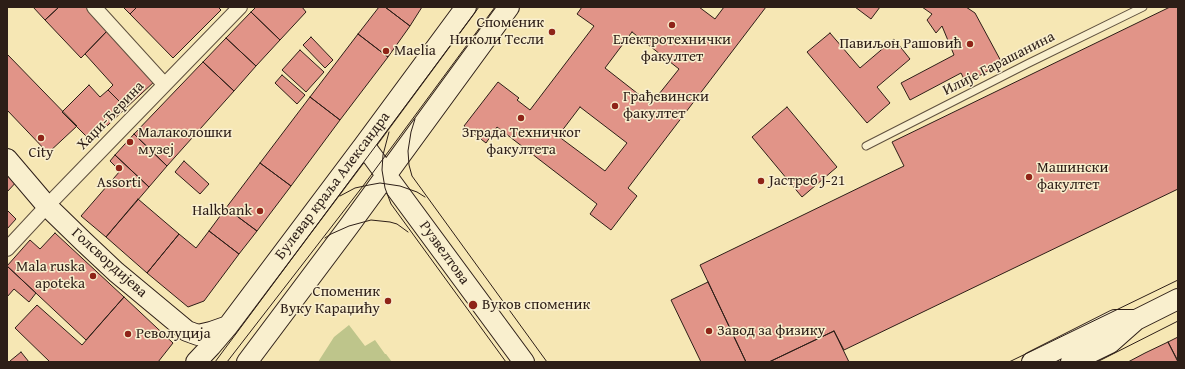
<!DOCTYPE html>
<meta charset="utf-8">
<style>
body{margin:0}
#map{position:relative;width:1185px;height:369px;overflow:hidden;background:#f6e7b4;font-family:"Gentium Book Plus",serif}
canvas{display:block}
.frame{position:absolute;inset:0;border:8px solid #2d1e17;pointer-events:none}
</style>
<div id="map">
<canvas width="1185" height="369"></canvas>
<div class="frame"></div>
</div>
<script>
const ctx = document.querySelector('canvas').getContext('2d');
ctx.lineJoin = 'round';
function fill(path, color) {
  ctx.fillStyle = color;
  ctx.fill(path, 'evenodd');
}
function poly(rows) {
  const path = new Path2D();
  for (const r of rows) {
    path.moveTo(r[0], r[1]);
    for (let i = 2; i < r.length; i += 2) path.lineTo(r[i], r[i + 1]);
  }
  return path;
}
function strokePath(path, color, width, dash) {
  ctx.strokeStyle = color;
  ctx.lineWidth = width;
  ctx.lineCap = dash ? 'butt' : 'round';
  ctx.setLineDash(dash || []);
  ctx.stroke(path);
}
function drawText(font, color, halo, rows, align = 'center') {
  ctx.font = font + ' "Gentium Book Plus",serif';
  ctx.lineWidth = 3;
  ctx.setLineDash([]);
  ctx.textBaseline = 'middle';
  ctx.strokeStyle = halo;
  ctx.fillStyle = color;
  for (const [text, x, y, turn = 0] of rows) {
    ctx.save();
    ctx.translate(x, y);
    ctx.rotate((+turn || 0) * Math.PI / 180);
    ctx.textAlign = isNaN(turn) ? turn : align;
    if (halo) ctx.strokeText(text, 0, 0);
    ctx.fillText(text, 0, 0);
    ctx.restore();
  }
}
fill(poly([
 [349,325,365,346,375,340,385,354,386,354,392,362,318,362,334,337]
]), '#bec58b');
const building = poly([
 [33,7,59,7,45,20,33,7],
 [59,7,86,7,108,30,81,58,45,20,59,7],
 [123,7,137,7,130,14,123,7],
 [137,7,218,7,221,10,173,58,130,14,137,7],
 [256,7,302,7,306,12,280,40,251,12,256,7],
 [379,7,385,7,410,26,388,57,358,34,379,7],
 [385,7,422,7,410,26,385,7],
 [582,7,699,7,715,19,724,7,766,7,628,188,637,196,611,230,590,214,597,204,497,127,486,143,464,126,498,82,519,98,517,100,530,110,594,26,577,14,582,7],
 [632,32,679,69,651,104,605,68,632,32],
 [580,107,627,143,605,171,558,136,580,107],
 [855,7,880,7,871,19,855,7],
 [922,7,966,7,975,13,1002,63,966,83,961,73,910,100,901,83,954,55,942,26,936,33,927,20,932,14,922,7],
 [1170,7,1178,7,1178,189,844,350,834,331,769,362,746,362,700,265,904,166,892,142,1170,7],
 [251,12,280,40,256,66,226,38,251,12],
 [108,30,155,81,126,108,108,90,113,85,85,54,108,30],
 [830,33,860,68,894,39,910,59,877,87,890,103,867,123,807,52,830,33],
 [358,34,388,57,340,120,310,97,358,34],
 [311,37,333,60,325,68,303,45,311,37],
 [226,38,256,66,234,91,203,62,226,38],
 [300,50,324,72,306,92,282,70,300,50],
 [7,54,77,126,48,153,7,110,7,54],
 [203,62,234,91,167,166,134,134,203,62],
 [282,75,305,95,297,104,275,83,282,75],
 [89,85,100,97,108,90,126,108,91,141,62,112,89,85],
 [310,97,340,120,291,186,260,163,310,97],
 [787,107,837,167,802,197,752,137,787,107],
 [134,134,167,166,149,187,115,155,134,134],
 [115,155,149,187,106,237,81,216,120,171,110,161,115,155],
 [184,161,209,184,200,194,175,172,184,161],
 [260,163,291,186,257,231,226,208,260,163],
 [7,167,19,179,7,192,7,167],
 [138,199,179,234,147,273,106,237,138,199],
 [226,208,257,231,239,254,209,231,226,208],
 [7,210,16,219,7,229,7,210],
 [209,231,239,254,204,301,188,307,147,273,179,234,196,248,209,231],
 [55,233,124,297,86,340,7,266,30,240,40,249,55,233],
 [7,266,36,293,29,302,14,289,7,297,7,266],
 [708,282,746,362,701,362,671,300,708,282],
 [124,297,173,343,158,362,50,362,15,328,37,305,82,345,124,297],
 [834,331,849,362,769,362,834,331],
 [1178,337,1178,361,1168,342,1178,337],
 [1168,342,1178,362,1128,362,1145,353,1168,342],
 [21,352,29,362,11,362,10,361,21,352]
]);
fill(building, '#e19488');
strokePath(building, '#2d1e17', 1);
const service = poly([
 [866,146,1027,64,1143,7]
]);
const minor = poly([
 [94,7,164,84],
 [7,249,47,206,240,7]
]);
const secondary = poly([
 [364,145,524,362],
 [7,159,47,206,83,241,116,272,187,331,198,335,211,332,228,326],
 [196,362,211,346,228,326,364,145,466,7],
 [247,362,349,226,509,7],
 [1032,362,1115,320,1136,320],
 [1071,362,1110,343,1136,320,1178,299]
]);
strokePath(service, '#5f503e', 9);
strokePath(minor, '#5f503e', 16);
strokePath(secondary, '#2d1e17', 22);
strokePath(service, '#f9efce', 7);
strokePath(minor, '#f9efce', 14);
strokePath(secondary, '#f9efce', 20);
strokePath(poly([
 [415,119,411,132,408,151,409,165,412,176,547,362],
 [389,132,383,155,382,170,385,188,391,204,506,362],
 [340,196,355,188,369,185,380,183,400,186,417,192,425,197],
 [325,238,331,234,349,226,371,220,390,222,397,224,408,232],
 [215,362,479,7],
 [227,362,363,186,495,7],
 [1009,362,1178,280],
 [1097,362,1178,321]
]), '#2d1e17', 1);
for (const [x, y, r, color] of [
 [672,25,4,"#8f2418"],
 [552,32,4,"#8f2418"],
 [970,44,4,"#8f2418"],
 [386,51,4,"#8f2418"],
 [615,106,4,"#8f2418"],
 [521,118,4,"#8f2418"],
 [41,138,4,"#8f2418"],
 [130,142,4,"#8f2418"],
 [119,168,4,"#8f2418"],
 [1029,177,4,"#8f2418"],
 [761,181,4,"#8f2418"],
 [260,211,4,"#8f2418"],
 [93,276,4,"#8f2418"],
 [388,301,4,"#8f2418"],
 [473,305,5,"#8f2418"],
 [709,331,4,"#8f2418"],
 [128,334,4,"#8f2418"]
]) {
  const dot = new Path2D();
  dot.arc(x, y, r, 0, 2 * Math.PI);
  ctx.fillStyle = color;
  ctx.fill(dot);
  strokePath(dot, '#f9efce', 1.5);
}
drawText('15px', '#2d1e17', '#f9efce', [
 ["Споменик",544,23,"right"],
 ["Николи Тесли",544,40,"right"],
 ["Електротехнички",672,40,"center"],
 ["факултет",672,57,"center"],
 ["Павиљон Рашовић",962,44,"right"],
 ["Maelia",394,51],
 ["Грађевински",623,97],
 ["факултет",623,114],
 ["Малаколошки",138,133],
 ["музеј",138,150],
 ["Зграда Техничког",521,133,"center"],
 ["факултета",521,150,"center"],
 ["City",41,153,"center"],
 ["Машински",1037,168],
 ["факултет",1037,185],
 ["Јастреб Ј-21",769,181],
 ["Assorti",119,183,"center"],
 ["Halkbank",252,211,"right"],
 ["Mala ruska",85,267,"right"],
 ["apoteka",85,284,"right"],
 ["Споменик",380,292,"right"],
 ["Вуку Караџићу",380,309,"right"],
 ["Вуков споменик",482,305],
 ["Завод за физику",717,331],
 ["Револуција",136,334]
], 'left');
drawText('15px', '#2d1e17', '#f9efce', [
 ["Илије Гарашанина",999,64,-27],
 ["Хаџи-Ђерина",111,116,-46],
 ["Булевар краља Александра",333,186,-53],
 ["Рузвелтова",444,253,54],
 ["Голсвордијева",109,263,42]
]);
</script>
